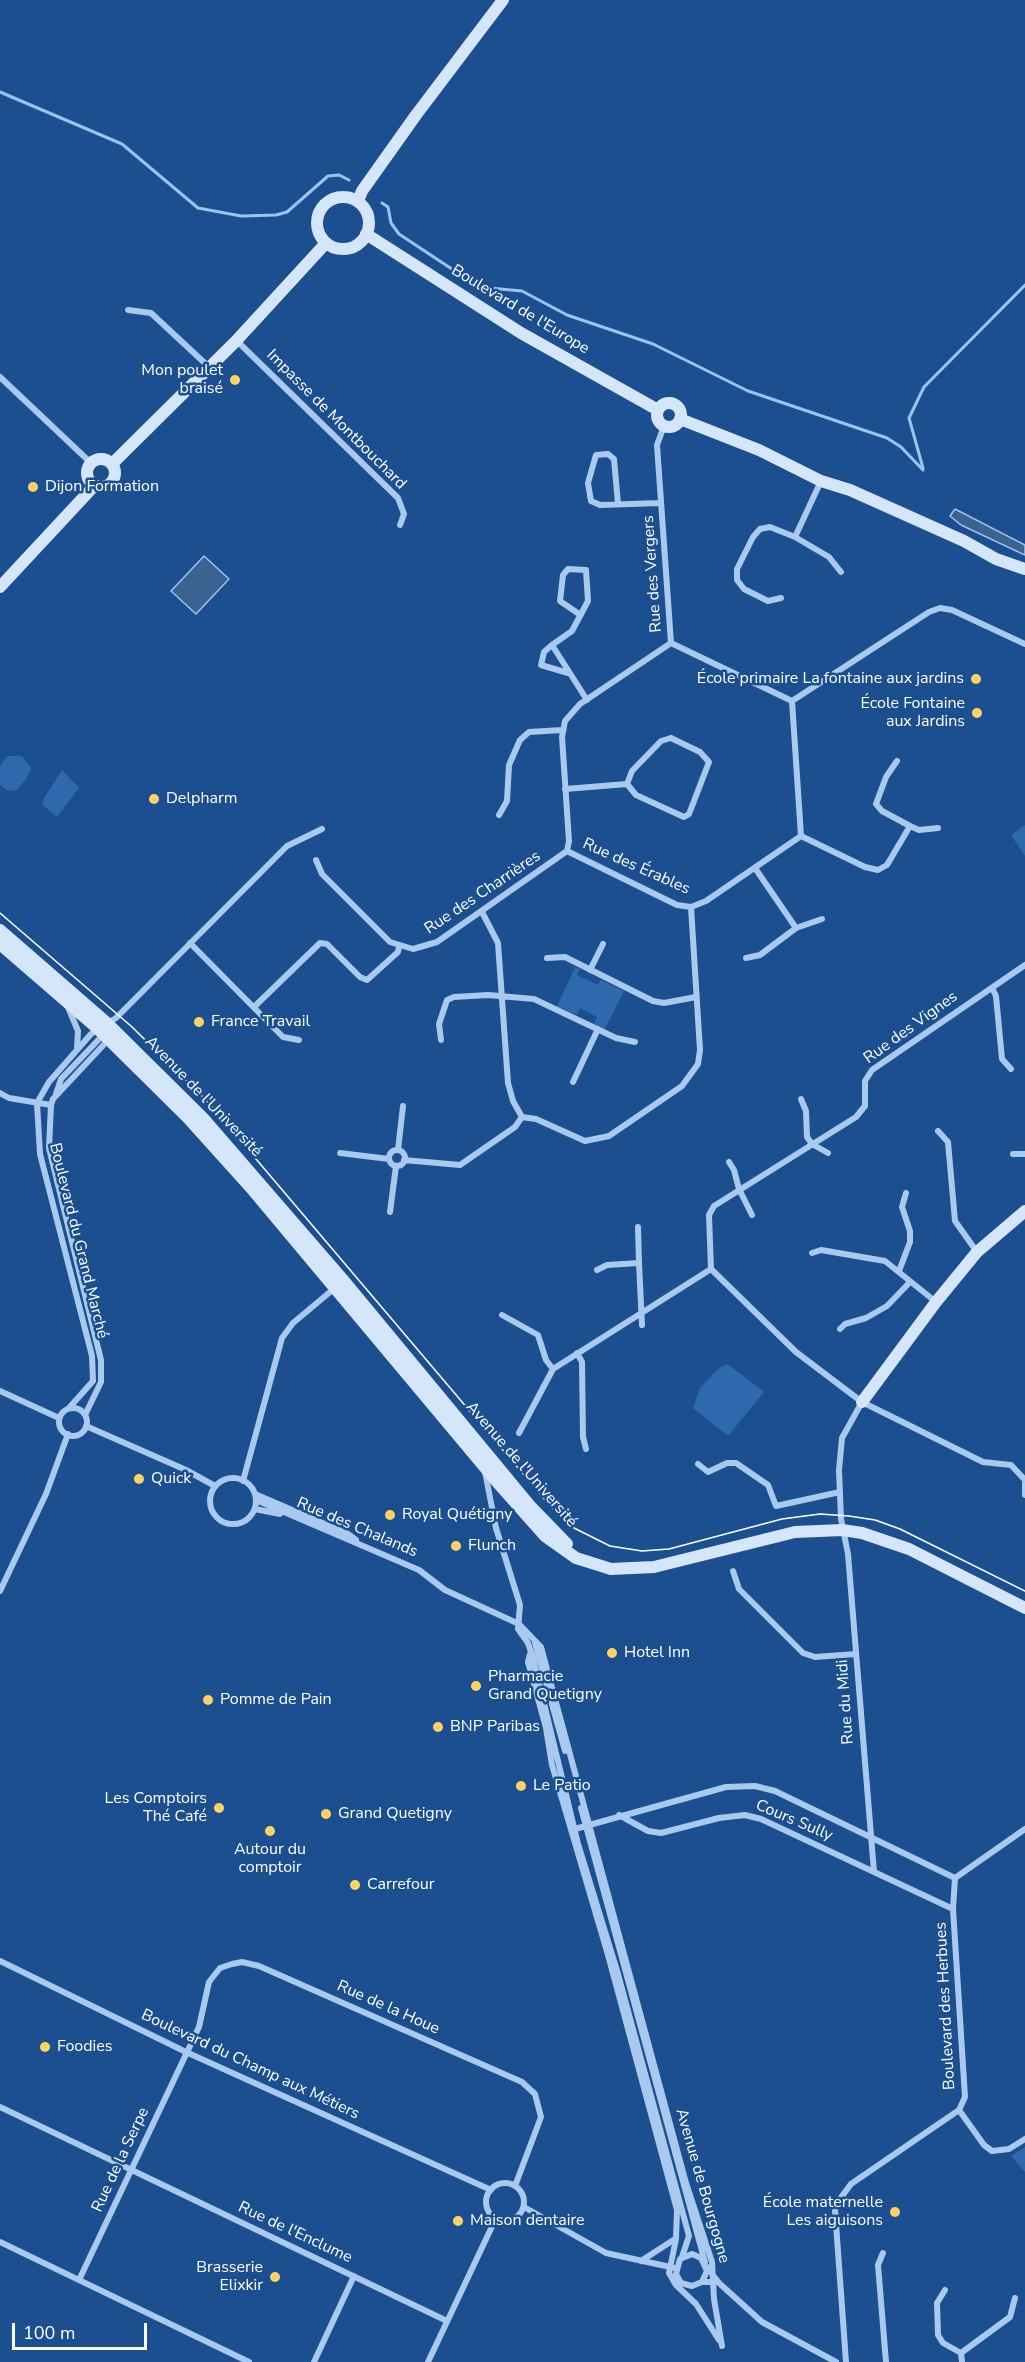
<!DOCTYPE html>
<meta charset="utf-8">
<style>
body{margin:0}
#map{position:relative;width:1025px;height:2362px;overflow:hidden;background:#1b4f8f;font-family:"Nunito Sans",sans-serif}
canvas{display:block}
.scale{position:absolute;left:12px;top:2323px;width:135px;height:27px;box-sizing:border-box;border:3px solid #fff;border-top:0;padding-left:8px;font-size:18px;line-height:21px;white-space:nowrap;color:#fff;-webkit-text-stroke:4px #1b4f8f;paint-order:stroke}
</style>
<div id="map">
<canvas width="1025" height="2362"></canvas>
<div class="scale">100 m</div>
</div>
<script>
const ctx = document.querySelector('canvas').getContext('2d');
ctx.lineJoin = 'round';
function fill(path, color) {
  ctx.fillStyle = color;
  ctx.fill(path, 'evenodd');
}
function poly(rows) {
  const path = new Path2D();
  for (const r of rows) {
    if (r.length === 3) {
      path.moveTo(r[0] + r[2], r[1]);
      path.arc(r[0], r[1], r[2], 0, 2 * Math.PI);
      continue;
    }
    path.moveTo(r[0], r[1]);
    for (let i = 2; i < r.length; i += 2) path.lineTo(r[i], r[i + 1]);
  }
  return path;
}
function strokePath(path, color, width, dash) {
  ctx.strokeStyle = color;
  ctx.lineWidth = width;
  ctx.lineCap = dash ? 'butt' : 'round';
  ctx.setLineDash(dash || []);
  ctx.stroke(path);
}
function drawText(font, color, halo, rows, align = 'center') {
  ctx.font = font + ' "Nunito Sans",sans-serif';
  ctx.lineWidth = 5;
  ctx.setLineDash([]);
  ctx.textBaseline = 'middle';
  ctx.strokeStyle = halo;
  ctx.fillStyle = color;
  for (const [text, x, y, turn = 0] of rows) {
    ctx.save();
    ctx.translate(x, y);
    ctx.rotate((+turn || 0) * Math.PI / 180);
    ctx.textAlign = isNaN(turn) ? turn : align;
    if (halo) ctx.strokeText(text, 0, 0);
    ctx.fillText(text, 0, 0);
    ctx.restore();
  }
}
fill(poly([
 [7,756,22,756,31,768,27,778,16,791,6,790,0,784,0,766],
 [62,770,79,788,57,817,43,805,43,800],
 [1025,825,1025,856,1011,835],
 [575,967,580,969,577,975,598,985,601,980,624,991,605,1029,594,1024,597,1017,580,1008,577,1015,557,1006],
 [728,1364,764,1392,728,1436,693,1408,700,1388,720,1367],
 [1025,2147,1025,2172,1011,2156]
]), '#2e69ad');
const water = poly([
 [955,509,1025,545,1025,555,961,525,950,516,955,509],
 [204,556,229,579,196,614,171,591,204,556]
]);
fill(water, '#3c6290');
strokePath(water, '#9cc4f0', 1.5);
strokePath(poly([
 [0,92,122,144,198,208,241,216,276,215,287,212,328,176,339,175,349,180],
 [382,203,388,207,391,223,399,234,479,287,522,291,567,315,653,344,748,391,887,438,901,447,923,470],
 [923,468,909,418,924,387,1025,285]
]), '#9cc4f0', 3);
strokePath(poly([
 [128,310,151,313,209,367],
 [237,341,398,498,404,514,400,525],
 [0,377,91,463],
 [664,426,657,445,671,643,792,701,929,612,940,608,952,610,1025,644],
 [618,504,614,459,608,454,596,455,588,483,591,501,600,505,661,503],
 [795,537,829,557,841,572],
 [781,598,768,601,744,589,737,580,737,569,753,537,760,529,770,527,795,537,821,481],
 [579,614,560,601,563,575,568,569,586,570,588,601,572,631,552,645,587,700],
 [552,645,544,652,541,665,568,673],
 [671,738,700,752,709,762,689,814,684,817,636,795,627,784,632,771,661,741,671,738],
 [565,789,627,784],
 [499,815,507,801,509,765,520,740,529,732,562,730],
 [910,826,919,830,938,828],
 [801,836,865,867,878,870,887,865,910,826,882,811,876,804,886,777,897,761],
 [567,851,677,905,691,907,706,901,801,836,792,701],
 [316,860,322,874,390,942,413,949,437,942,567,851,569,841,562,737,565,721,580,704,671,643],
 [482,912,498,943,508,1083,513,1101,522,1117,536,1119,585,1141,609,1136,682,1086,698,1064,700,1050,691,907],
 [796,928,822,919],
 [190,943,283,1037,299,1040],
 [547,958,565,957,653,1001,664,1003,696,997],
 [746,958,760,955,796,928,755,868],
 [590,970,603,944],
 [992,988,996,996,1002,1059,1011,1069],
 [68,1007,78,1031,77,1048],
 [254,1007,320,943,327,944,360,977,367,980,398,952,399,947],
 [441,1040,439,1024,447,1000,454,997,488,995,534,999,616,1038,635,1042],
 [573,1082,598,1029],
 [0,1093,9,1098,51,1105],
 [56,1094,61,1079,103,1035],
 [801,1099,806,1111,807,1137,812,1144,828,1153],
 [938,1131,948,1142,955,1221,977,1252],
 [398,1150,403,1106],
 [397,1158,8],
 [340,1153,389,1159],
 [1013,1154,1025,1154],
 [404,1160,460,1165,515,1127,522,1117],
 [729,1162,734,1170,739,1189,752,1215],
 [390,1212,396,1166],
 [638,1227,639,1263],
 [812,1253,821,1250,885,1261,936,1302],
 [711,1269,796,1352,862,1402,983,1462,1011,1465,1025,1480],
 [597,1270,607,1265,639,1263,642,1325],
 [899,1271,910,1242,910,1231,902,1207,906,1193],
 [502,1315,538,1335,546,1360,553,1369],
 [840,1329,845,1324,866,1318,887,1306,910,1282],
 [577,1353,582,1362,583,1437,586,1449],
 [0,1391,59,1418],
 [862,1402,842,1438,839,1470,841,1519,848,1554,874,1872],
 [69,1408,93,1381,92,1356,40,1154,37,1103,49,1082,91,1034,116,1018,287,846,322,829],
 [73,1422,14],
 [85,1415,101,1382,101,1360,49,1148,51,1105,53,1099,110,1038],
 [86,1426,186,1470,215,1486],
 [519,1433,553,1369,711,1269,709,1215,714,1206,856,1117,865,1106,865,1081,872,1070,1025,965],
 [698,1464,708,1472,727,1463,736,1463,768,1485,776,1506,840,1492],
 [485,1472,496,1528,520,1605,518,1629,528,1643,533,1658,578,1844,618,1974,689,2236,682,2257],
 [233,1501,23],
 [243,1481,282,1338,293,1323,336,1287],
 [1025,1483,1025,1495],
 [255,1494,348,1534,356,1540],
 [256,1500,419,1570,445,1590,519,1624,541,1647,686,2183,712,2262,714,2299,722,2346],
 [255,1509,280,1514],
 [733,1571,739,1589,803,1653,815,1657,856,1654],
 [0,1591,46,1494,68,1434],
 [535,1643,565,1751],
 [530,1654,528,1662,546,1728,552,1765,608,1955,677,2210,676,2239,669,2273,676,2285,696,2304,719,2340],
 [581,1808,705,2262],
 [619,1815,648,1831,661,1833,719,1818,745,1815,761,1819,953,1909],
 [575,1829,726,1787,755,1786,775,1791,955,1878],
 [955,1878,1025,1829],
 [0,1961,186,2052,491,2190],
 [0,2107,447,2321],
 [959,2110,984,2145,992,2151,1009,2149,1025,2139],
 [505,2202,19],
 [524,2207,606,2253,675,2268],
 [0,2242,249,2362],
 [883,2253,878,2265,886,2362],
 [641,2261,675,2239],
 [706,2266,719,2283,762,2322,836,2362],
 [79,2280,199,2027,209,1982,220,1968,232,1964,242,1962,259,1966,522,2082,535,2094,541,2117,515,2186],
 [702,2282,707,2271,701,2258,692,2254,680,2259,676,2274,681,2283,692,2286,702,2282,716,2282],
 [945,2290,937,2303,938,2335,943,2343,961,2353],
 [314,2362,354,2276],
 [428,2362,496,2218],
 [846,2362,835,2210,837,2203,851,2184,959,2110,965,2097,953,1909,955,1878],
 [962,2362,961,2353,1010,2317,1015,2298]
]), '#a9c9ee', 6);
strokePath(poly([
 [343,223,26],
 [358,201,362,191,416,115,503,0],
 [366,234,521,333,658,410],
 [669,415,12],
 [680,419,759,450,821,481,850,490,964,541,996,559,1025,569],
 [101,473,14],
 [112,464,236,341,326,243],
 [0,587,95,485],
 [0,930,107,1023,203,1118,344,1281,531,1507,567,1544],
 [0,944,97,1028,188,1118,251,1188,497,1482,545,1536,576,1558,611,1569,654,1567,795,1532,842,1530,862,1533,909,1549,1025,1608],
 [862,1402,936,1302,977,1252,1025,1211]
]), '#d6e6fa', 12);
strokePath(poly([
 [0,913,131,1026,206,1100,552,1508,574,1528,610,1546,642,1551,669,1549,782,1519,820,1514,849,1516,875,1520,900,1529,1025,1591]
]), '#fff', 1.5);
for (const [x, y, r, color] of [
 [235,380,6,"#ffd166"],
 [33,487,6,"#ffd166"],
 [976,679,6,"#ffd166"],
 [977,713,6,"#ffd166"],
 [154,799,6,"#ffd166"],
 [199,1022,6,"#ffd166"],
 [139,1479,6,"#ffd166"],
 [390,1515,6,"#ffd166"],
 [456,1546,6,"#ffd166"],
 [612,1653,6,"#ffd166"],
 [476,1686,6,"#ffd166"],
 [208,1700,6,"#ffd166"],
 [438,1727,6,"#ffd166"],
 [521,1786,6,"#ffd166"],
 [219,1808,6,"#ffd166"],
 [326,1814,6,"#ffd166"],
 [270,1831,6,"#ffd166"],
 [355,1885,6,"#ffd166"],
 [45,2047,6,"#ffd166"],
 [895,2212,6,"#ffd166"],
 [458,2221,6,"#ffd166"],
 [275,2277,6,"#ffd166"]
]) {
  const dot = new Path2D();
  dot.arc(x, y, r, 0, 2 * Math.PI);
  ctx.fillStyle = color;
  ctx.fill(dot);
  strokePath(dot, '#1b4f8f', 2);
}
drawText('16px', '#fff', '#1b4f8f', [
 ["Boulevard de l'Europe",520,310,31],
 ["Impasse de Montbouchard",336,420,45],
 ["Rue des Vergers",653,574,-94],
 ["Rue des Érables",636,867,24],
 ["Rue des Charrières",483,893,-34],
 ["Rue des Vignes",911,1028,-36],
 ["Avenue de l'Université",203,1097,46],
 ["Boulevard du Grand Marché",78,1241,76],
 ["Avenue de l'Université",521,1465,49],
 ["Rue des Chalands",357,1528,23],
 ["Rue du Midi",846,1702,-94],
 ["Cours Sully",794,1821,23],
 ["Boulevard des Herbues",946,2006,-93],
 ["Rue de la Houe",388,2008,24],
 ["Boulevard du Champ aux Métiers",250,2065,25],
 ["Rue de la Serpe",121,2160,-65],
 ["Avenue de Bourgogne",702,2186,74],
 ["Rue de l'Enclume",295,2233,25]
]);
drawText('16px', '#fff', '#1b4f8f', [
 ["Mon poulet",223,371,"right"],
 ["braisé",223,389,"right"],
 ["Dijon Formation",45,487],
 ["École primaire La fontaine aux jardins",964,679,"right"],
 ["École Fontaine",965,704,"right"],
 ["aux Jardins",965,722,"right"],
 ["Delpharm",166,799],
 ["France Travail",211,1022],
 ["Quick",151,1479],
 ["Royal Quétigny",402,1515],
 ["Flunch",468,1546],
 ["Hotel Inn",624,1653],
 ["Pharmacie",488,1677],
 ["Grand Quetigny",488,1695],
 ["Pomme de Pain",220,1700],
 ["BNP Paribas",450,1727],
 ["Le Patio",533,1786],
 ["Les Comptoirs",207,1799,"right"],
 ["Thé Café",207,1817,"right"],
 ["Grand Quetigny",338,1814],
 ["Autour du",270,1850,"center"],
 ["comptoir",270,1868,"center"],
 ["Carrefour",367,1885],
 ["Foodies",57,2047],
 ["École maternelle",883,2203,"right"],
 ["Les aiguisons",883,2221,"right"],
 ["Maison dentaire",470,2221],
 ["Brasserie",263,2268,"right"],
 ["Elixkir",263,2286,"right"]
], 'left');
</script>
